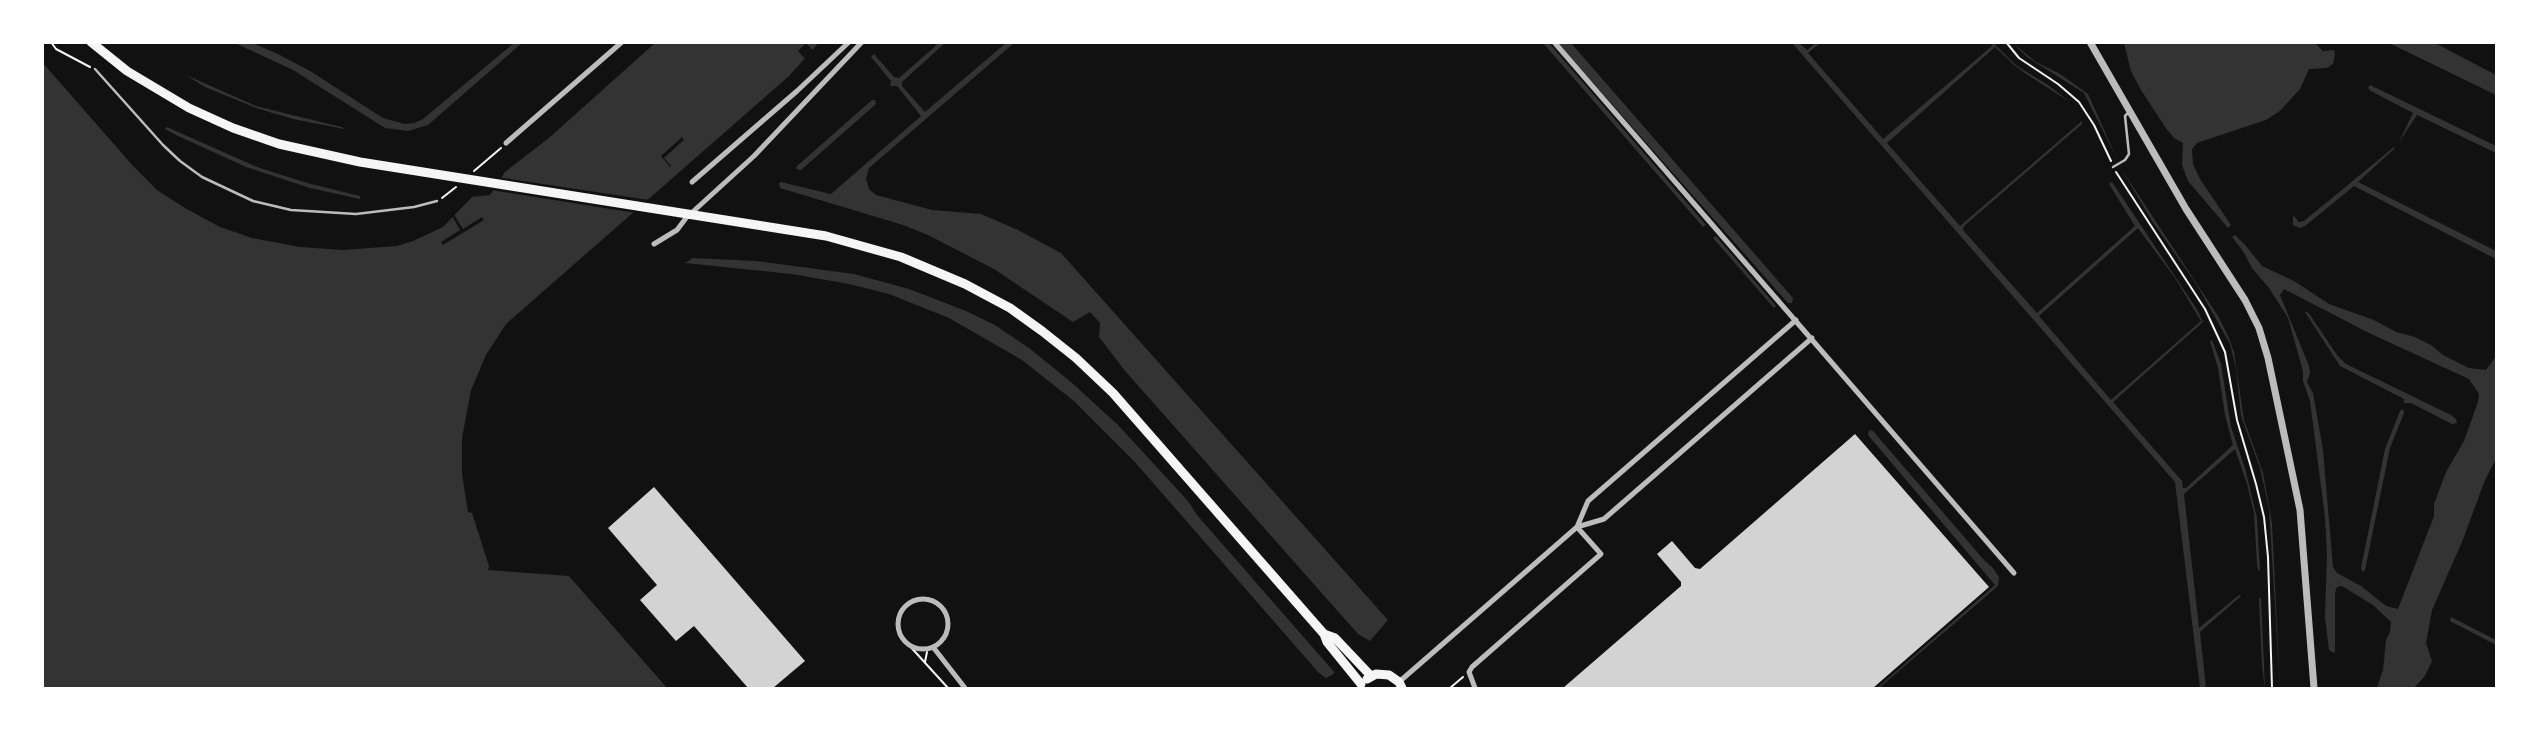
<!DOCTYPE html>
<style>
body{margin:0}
#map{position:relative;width:2539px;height:731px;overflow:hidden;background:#111;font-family:"Asap Condensed",sans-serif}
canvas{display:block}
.frame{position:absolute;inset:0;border:44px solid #fff;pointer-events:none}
</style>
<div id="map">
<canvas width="2539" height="731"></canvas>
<div class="frame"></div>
</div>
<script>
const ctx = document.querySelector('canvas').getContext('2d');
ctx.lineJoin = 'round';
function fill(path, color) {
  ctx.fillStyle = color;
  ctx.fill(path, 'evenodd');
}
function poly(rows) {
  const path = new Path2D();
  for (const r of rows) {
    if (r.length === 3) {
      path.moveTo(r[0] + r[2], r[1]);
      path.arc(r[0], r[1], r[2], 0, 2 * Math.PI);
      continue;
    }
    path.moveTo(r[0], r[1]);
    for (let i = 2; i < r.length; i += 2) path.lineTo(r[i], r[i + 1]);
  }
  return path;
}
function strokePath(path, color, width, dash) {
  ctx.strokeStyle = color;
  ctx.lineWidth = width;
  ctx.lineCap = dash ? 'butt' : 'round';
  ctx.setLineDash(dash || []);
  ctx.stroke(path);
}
fill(poly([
 [940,42,945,43,902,82,902,86,925,112,1006,43,1014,43,869,168,866,179,869,189,876,195,932,210,981,214,1018,230,1061,253,1388,620,1370,641,1358,634,1126,372,1099,337,1100,323,1090,312,1073,322,994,269,928,235,903,225,780,188,779,183,781,182,831,194,921,116,897,86,890,86,891,81,871,57,874,54,894,77,899,78],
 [235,43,252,43,276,53,310,71,383,118,405,124,414,123,423,119,514,43,522,43,428,125,408,131,385,128,293,70],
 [655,43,816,43,817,45,789,76,506,324,486,355,471,390,462,438,462,474,468,512,472,513,489,566,488,570,569,576,667,688,43,688,42,62,134,167,157,190,185,208,220,227,252,238,300,247,343,250,397,246,413,241,443,227,472,197,490,195,505,172,550,137],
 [1543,43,1549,43,1706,225,1703,227],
 [1558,43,1571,43,1793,298,1792,303,1788,303],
 [1792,43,1799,43,1807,50,1816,43,1820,43,1808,53,1883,139,1992,46,1993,43,2017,66,2048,85,2070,102,2026,74,2013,64,1995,47,1887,143,1960,226,2082,121,2082,124,1964,226,1963,230,2037,313,2135,226,2109,184,2112,182,2196,308,2203,322,2113,402,2182,481,2183,488,2186,488,2233,445,2225,415,2218,368,2210,341,2212,340,2221,364,2231,427,2245,468,2257,518,2260,571,2258,570,2257,564,2254,513,2247,484,2235,449,2184,494,2199,628,2239,595,2241,596,2200,632,2206,688,2200,688,2175,482],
 [2138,228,2175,278,2201,321,2111,400,2039,316],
 [2013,43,2036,62,2060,74,2088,94,2118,161,2084,93,2027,57],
 [2315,43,2323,51,2334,50,2335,54,2333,64,2327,68,2309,69,2300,89,2280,111,2266,120,2197,143,2192,149,2193,164,2200,179,2231,225,2228,228,2188,181,2182,165,2183,143,2174,138,2165,127,2141,90,2131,71,2124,43],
 [2389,43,2435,43,2496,75,2496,95],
 [186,75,256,106,345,128,344,129,293,119,256,108,205,87],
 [2370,85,2496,146,2496,153,2417,115,2399,142,2413,113,2371,91,2368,88],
 [872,100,875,100,876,104,801,170,796,169,797,166],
 [167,127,257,167,307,183,360,196,360,199,310,188,246,167,178,136,165,129],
 [2394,147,2395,148,2358,182,2496,251,2496,259,2354,186,2305,226,2300,228,2293,225,2293,215,2299,222,2304,221],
 [2120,167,2218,316,2228,336,2234,352,2244,420,2263,473,2272,523,2280,688,2269,509,2260,468,2241,416,2236,368,2230,344,2197,285,2152,221],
 [2235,235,2246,246,2262,266,2294,281,2329,304,2374,320,2396,332,2415,337,2431,345,2443,355,2469,368,2486,370,2496,356,2496,459,2485,480,2462,542,2432,610,2426,643,2432,661,2425,676,2414,688,2377,688,2383,670,2386,640,2390,632,2391,622,2373,605,2342,586,2337,587,2335,593,2335,653,2329,650,2325,617,2327,555,2325,517,2310,401,2303,381,2303,371,2288,318,2269,288,2252,268,2243,251,2232,237],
 [2284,289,2371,334,2469,379,2479,394,2478,402,2464,441,2446,472,2434,504,2434,516,2398,609,2386,606,2361,586,2337,573,2333,567,2323,450,2313,393,2307,382,2310,373,2309,366,2280,295],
 [1716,236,1776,306,1774,308,1713,238],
 [693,258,756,261,854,274,909,289,966,311,995,325,1029,348,1071,382,1118,425,1188,501,1197,515,1335,673,1326,678,1318,672,1134,461,1074,401,1022,360,949,318,889,294,849,284,792,274,685,263],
 [2305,312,2307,312,2310,315,2337,355,2346,364,2451,415,2456,419,2457,423,2452,424,2411,403,2404,403,2404,399,2340,366],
 [2403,409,2404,413,2390,448,2365,570,2363,572,2361,568,2385,449,2400,411],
 [1869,430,1873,431,1984,560,1992,567,1999,577,1998,586,1879,688,1877,688,1995,585,1868,435],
 [2259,598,2261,598,2265,688,2262,666],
 [2451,617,2496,640,2496,645,2450,621]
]), '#333');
fill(poly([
 [806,43,815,53,807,61,798,51],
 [682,137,684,140,664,158,671,166,670,167,661,156],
 [497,177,649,200,636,213,491,190],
 [453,213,463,229,482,217,484,220,443,245,441,242,460,230,451,214]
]), '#111');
fill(poly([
 [1855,434,1989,587,1873,688,1563,688,1681,586,1681,582,1657,554,1672,541,1695,568,1700,569],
 [654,487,805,661,773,688,748,688,694,626,676,641,640,600,657,585,608,528]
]), '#d3d3d3');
strokePath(poly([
 [51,42,56,49,90,67],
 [2006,42,2019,58,2058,84,2079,102,2094,125,2111,161],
 [474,171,501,148],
 [2116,172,2205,309,2225,352,2237,420,2256,484,2264,517,2268,557,2272,688],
 [442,198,456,187],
 [907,643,948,688],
 [925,662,927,652],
 [1450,688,1463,677]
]), '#f5f5f5', 2);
strokePath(poly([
 [95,69,163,145,180,161,202,177,253,201,291,210,356,214,414,207,437,201],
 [2113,167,2125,160,2129,154,2125,116,2128,113]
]), '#bcbcbc', 2.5);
strokePath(poly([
 [1554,42,2014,573],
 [506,143,622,42],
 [692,182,797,91,849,42],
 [654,244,677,230,686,218,754,156,862,42],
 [1577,527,1588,501,1796,320],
 [923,624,25],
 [933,647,965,688],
 [1399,682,1577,527,1604,519,1812,338],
 [1475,688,1469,672,1472,667,1601,554,1577,527]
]), '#bcbcbc', 5);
strokePath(poly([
 [2090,42,2186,209,2245,300,2259,328,2268,358,2300,510,2314,688]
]), '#bcbcbc', 7);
strokePath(poly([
 [91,42,127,71,189,108,233,128,279,144,360,162,826,236,901,257,965,284,1010,308,1042,331,1076,358,1113,393,1324,634,1327,642,1361,684],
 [1324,634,1335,638,1371,676],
 [1367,679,1376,674,1389,675,1399,682,1402,688]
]), '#f5f5f5', 9);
</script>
